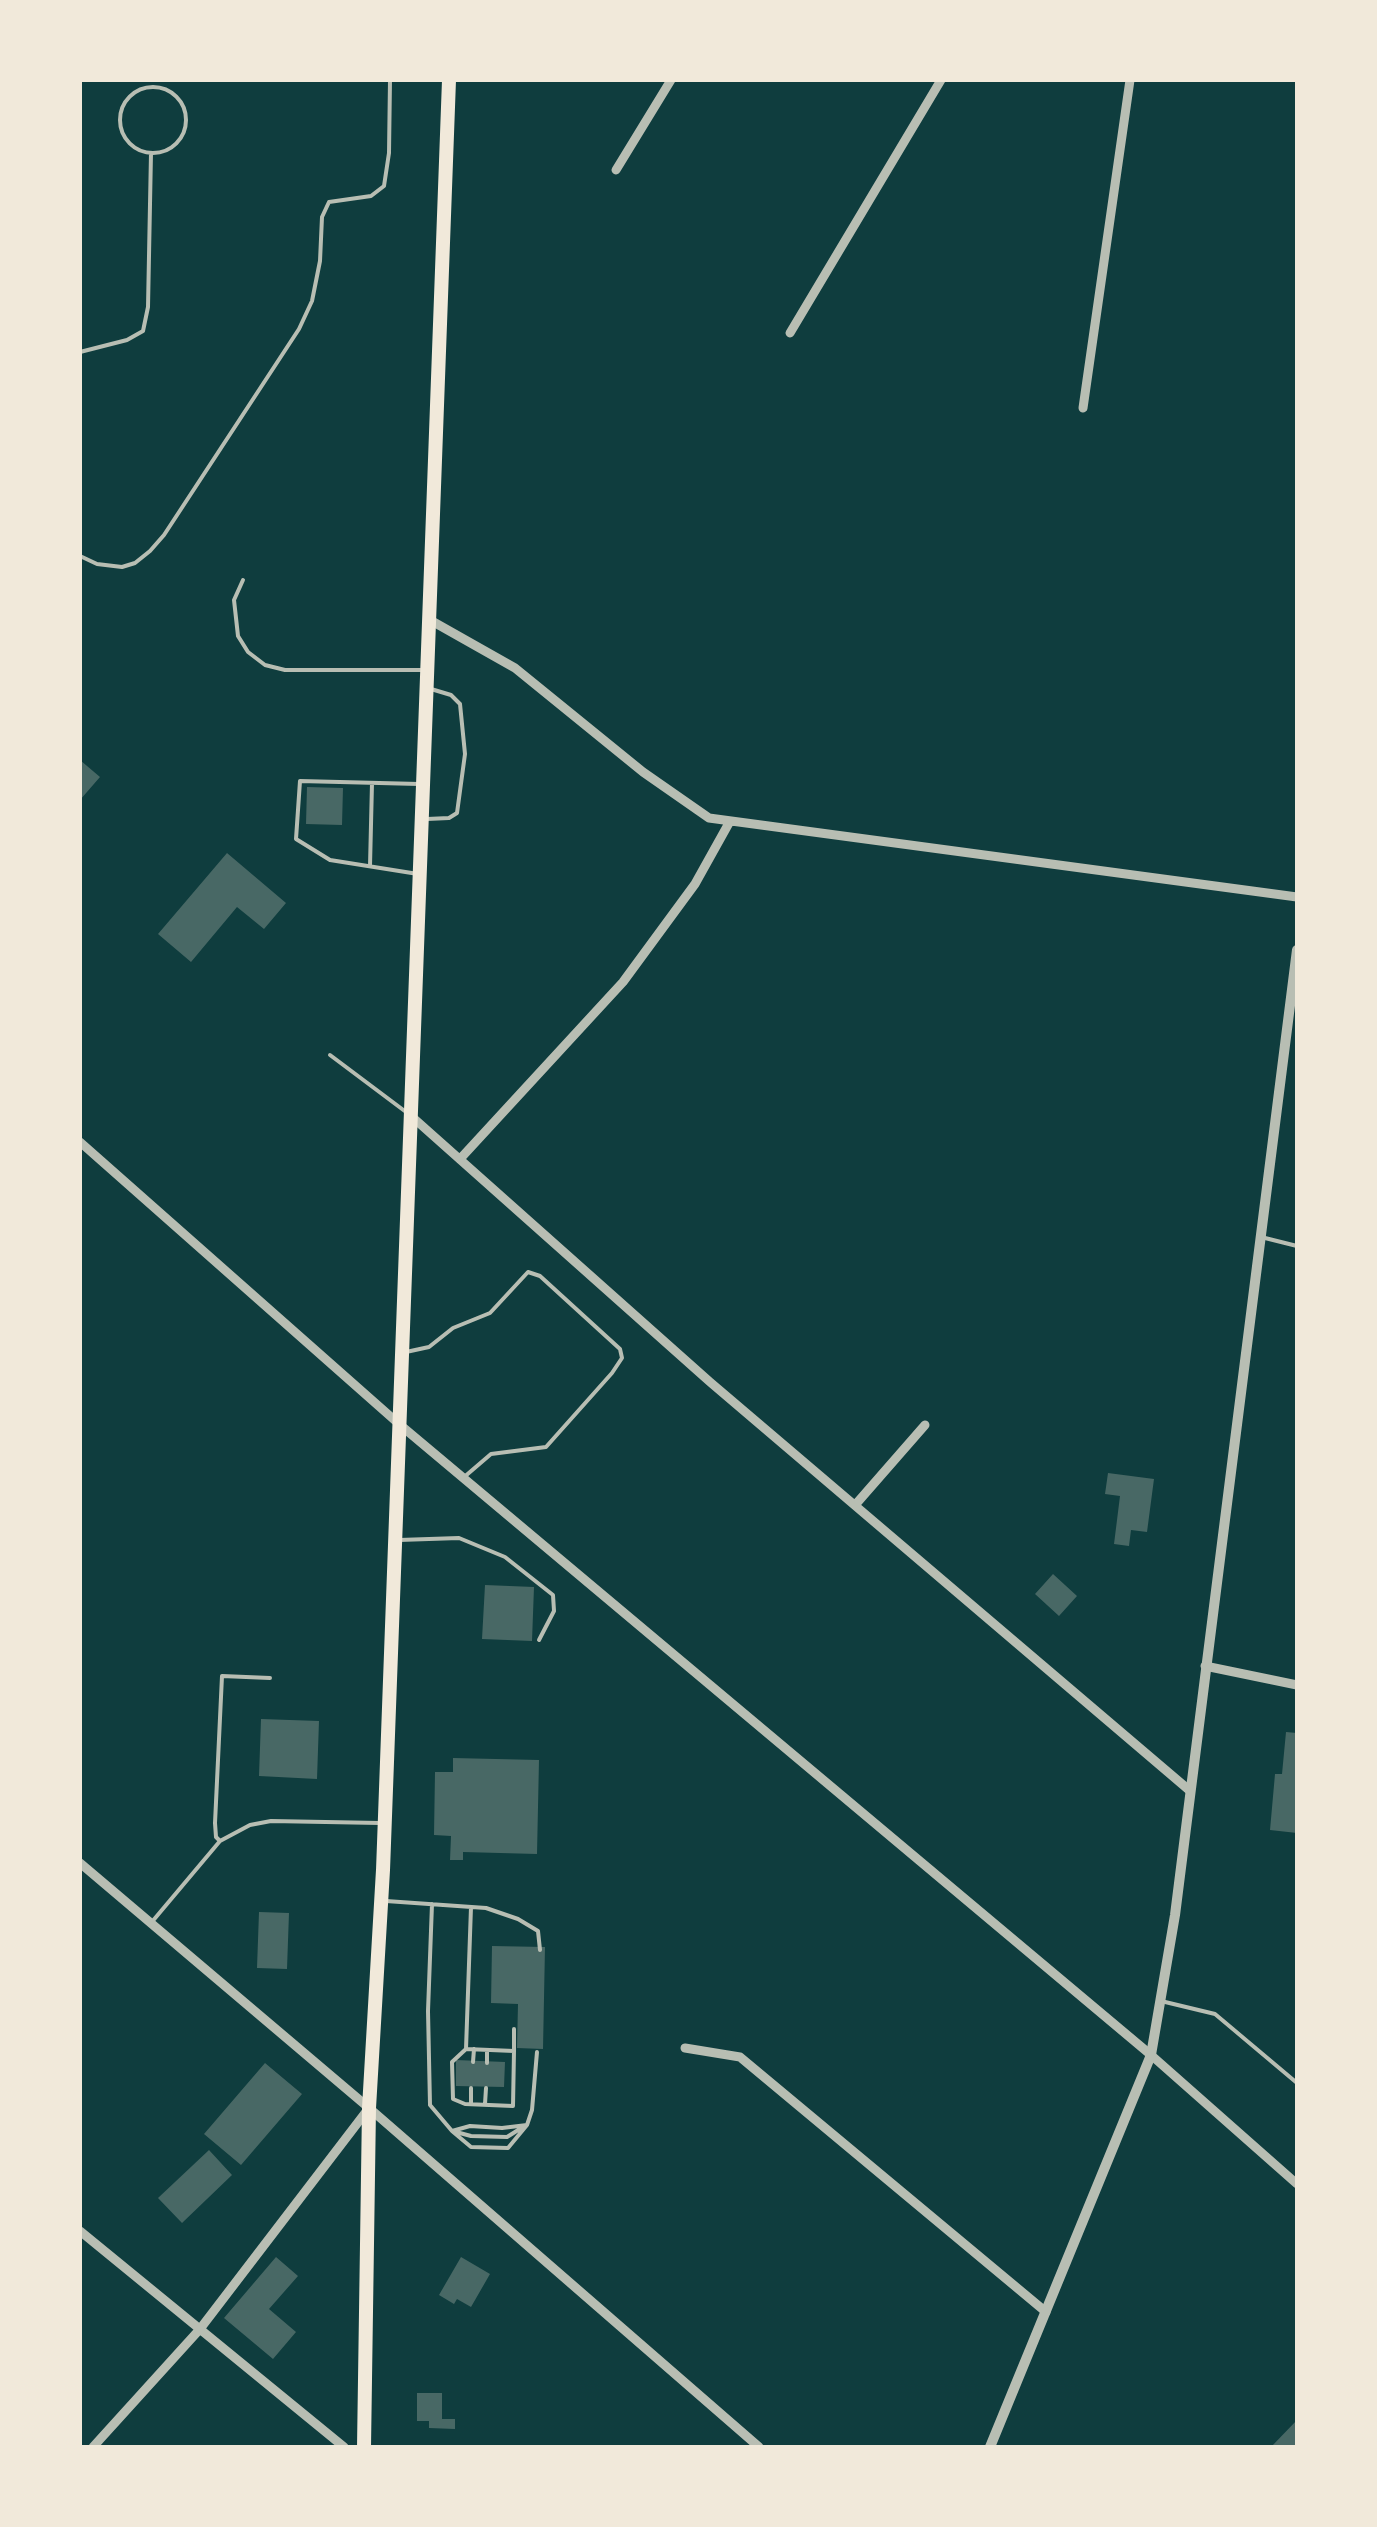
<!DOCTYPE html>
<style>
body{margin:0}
#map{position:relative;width:1377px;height:2527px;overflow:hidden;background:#0f3d3e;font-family:Roboto,sans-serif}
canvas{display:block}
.frame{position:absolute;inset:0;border:82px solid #f1e9da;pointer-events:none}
</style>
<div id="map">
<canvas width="1377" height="2527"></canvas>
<div class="frame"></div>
</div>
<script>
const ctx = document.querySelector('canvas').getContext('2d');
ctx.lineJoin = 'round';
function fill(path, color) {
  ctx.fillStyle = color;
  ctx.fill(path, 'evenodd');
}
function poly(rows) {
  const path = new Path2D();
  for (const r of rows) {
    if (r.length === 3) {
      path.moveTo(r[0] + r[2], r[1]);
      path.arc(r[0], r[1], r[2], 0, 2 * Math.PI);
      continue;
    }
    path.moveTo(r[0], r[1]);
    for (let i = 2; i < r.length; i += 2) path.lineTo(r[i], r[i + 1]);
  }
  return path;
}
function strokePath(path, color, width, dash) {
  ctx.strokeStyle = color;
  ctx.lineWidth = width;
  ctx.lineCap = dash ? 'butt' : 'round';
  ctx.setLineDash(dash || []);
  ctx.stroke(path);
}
fill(poly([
 [80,760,100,777,80,800],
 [307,787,343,788,342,825,306,824],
 [227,853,286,903,264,929,237,907,191,962,158,934],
 [1108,1473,1154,1479,1147,1532,1131,1530,1129,1546,1114,1544,1120,1496,1105,1494],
 [1053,1574,1077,1596,1059,1616,1035,1594],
 [485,1585,534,1587,532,1641,482,1639],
 [261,1719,319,1721,317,1779,259,1776],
 [1286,1732,1297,1733,1297,1833,1270,1830,1275,1774,1282,1774],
 [453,1758,539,1760,537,1854,463,1852,463,1860,450,1860,451,1836,434,1835,435,1772,453,1772],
 [259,1912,289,1913,287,1969,257,1968],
 [492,1946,545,1947,543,2049,517,2048,518,2004,491,2003],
 [456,2060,505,2062,504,2087,456,2086],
 [265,2063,302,2094,241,2165,204,2134],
 [209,2150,232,2175,182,2223,158,2198],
 [276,2257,298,2276,269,2309,296,2332,273,2359,224,2318],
 [461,2257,490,2274,471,2307,457,2299,454,2304,439,2295],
 [417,2393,442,2393,442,2419,455,2419,455,2429,429,2428,429,2421,417,2421],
 [1297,2420,1297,2447,1271,2447]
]), '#486865');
strokePath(poly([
 [153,120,33],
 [80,352,127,340,143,331,148,307,151,153],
 [80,556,97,564,122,567,135,563,150,551,164,535,299,329,312,301,320,261,322,217,329,202,371,196,384,186,389,153,390,80],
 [243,580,234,600,238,636,248,652,265,665,285,670,423,670],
 [427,819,449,818,457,813,465,754,460,704,451,695,431,689],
 [370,866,372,783],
 [418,874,330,860,296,839,300,781,419,784],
 [330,1055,406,1112],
 [1265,1238,1297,1246],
 [406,1352,429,1347,453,1328,490,1313,528,1272,540,1276,620,1349,622,1358,612,1373,546,1447,491,1454,463,1478],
 [399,1540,459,1538,505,1557,553,1595,554,1611,539,1640],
 [220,1841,250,1825,271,1821,380,1823],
 [386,1901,486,1908,518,1919,538,1931,540,1950],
 [432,1904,428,2011,430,2105,452,2131,470,2126,502,2128,527,2125],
 [151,1923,220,1841,216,1837,215,1823,222,1676,270,1678],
 [1161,2001,1215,2014,1297,2083],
 [466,2049,514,2051,513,2106,465,2104,453,2099,452,2062,466,2049,471,1907],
 [487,2050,487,2063],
 [514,2051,514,2029],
 [473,2062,474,2049],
 [471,2103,471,2088],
 [485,2104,486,2088],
 [452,2131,471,2147,508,2148,527,2125,532,2110,537,2052],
 [456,2132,471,2136,507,2137,523,2127]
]), '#b8beb3', 4);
strokePath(poly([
 [616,170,671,80],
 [790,333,941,80],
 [1083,408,1130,80],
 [430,620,515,668,643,772,709,818,1297,897],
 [410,1115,710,1382,1189,1790],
 [80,1142,399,1424,1151,2055,1297,2184],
 [460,1159,623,982,695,884,729,823],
 [856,1504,925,1425],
 [1205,1666,1297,1685],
 [80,1863,369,2108,759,2447],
 [685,2048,740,2057,1046,2312],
 [80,2231,344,2447],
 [93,2447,200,2329,369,2108]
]), '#b8beb3', 9);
strokePath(poly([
 [990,2447,1151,2055,1175,1915,1297,950]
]), '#b8beb3', 10);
strokePath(poly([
 [364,2447,369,2108,383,1870,449,80]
]), '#f1e9da', 14);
</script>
